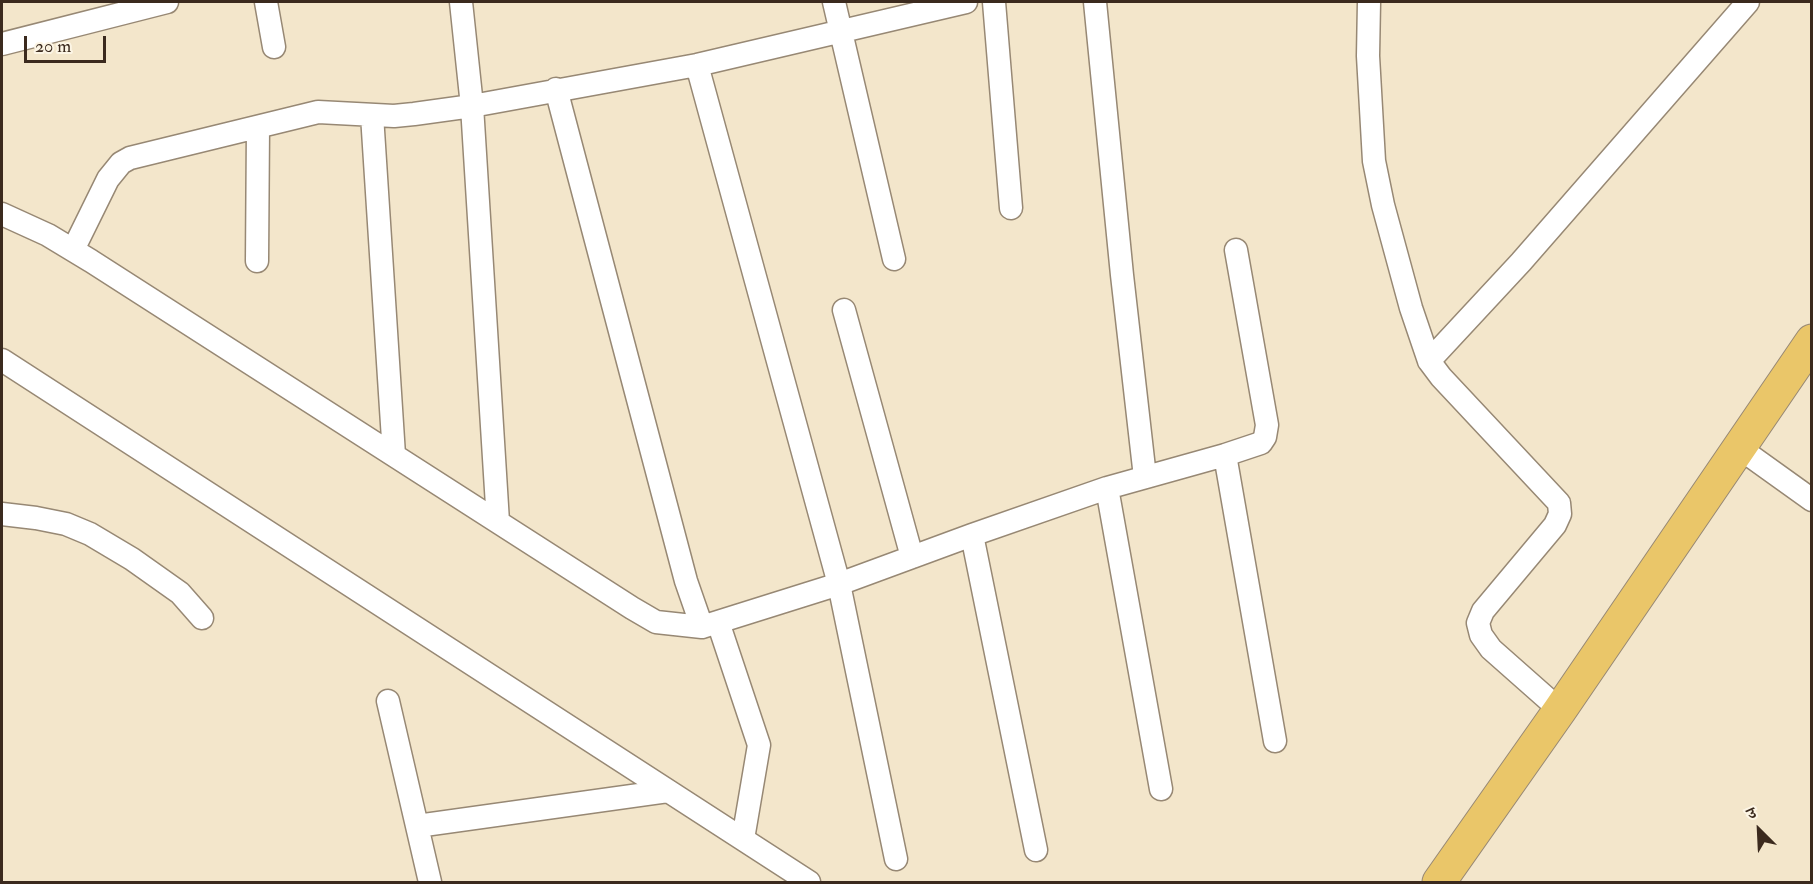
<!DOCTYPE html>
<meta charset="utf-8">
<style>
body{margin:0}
#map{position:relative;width:1813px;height:884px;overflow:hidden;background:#f3e6cb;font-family:"IM FELL Double Pica","Noto Serif Devanagari",serif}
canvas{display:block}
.frame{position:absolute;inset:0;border:3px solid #3b2a1e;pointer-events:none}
.north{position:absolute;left:1729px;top:800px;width:60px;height:60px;-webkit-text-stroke:4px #fcf5e5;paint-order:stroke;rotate:336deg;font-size:16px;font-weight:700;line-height:24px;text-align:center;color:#3b2a1e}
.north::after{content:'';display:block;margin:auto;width:21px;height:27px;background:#3b2a1e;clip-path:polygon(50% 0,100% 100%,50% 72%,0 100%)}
.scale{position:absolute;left:24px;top:36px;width:82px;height:27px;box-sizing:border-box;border:3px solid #3b2a1e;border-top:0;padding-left:8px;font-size:18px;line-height:21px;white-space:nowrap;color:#3b2a1e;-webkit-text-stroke:4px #fcf5e5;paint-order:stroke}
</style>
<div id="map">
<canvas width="1813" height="884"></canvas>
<div class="frame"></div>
<div class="north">उ</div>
<div class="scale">20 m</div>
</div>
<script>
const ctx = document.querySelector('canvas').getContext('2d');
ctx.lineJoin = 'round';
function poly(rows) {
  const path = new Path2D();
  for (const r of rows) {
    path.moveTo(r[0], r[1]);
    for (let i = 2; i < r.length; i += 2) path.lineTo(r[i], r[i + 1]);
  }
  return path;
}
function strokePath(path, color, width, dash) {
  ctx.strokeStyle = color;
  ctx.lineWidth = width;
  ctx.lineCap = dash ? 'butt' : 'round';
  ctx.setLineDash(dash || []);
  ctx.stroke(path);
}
const minor = poly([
 [266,2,274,47],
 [461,2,472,106,498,522],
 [834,2,894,259],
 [994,2,1011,208],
 [1095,2,1122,275,1145,477],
 [1369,2,1368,56,1374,161,1383,205,1411,308,1429,361,1441,377,1559,503,1560,514,1555,525,1483,611,1478,623,1481,635,1491,649,1560,710],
 [2,44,167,2],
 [697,65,839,584,896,859],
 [556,89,686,581,702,627],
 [372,115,394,455],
 [2,214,48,235,91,261,632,608,656,622,702,627,839,584,972,535,1107,488,1225,455,1261,443,1265,437,1267,425,1236,250],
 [73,250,108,179,121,163,130,158,318,112,394,116,414,114,472,106,697,65,966,2],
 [257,261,258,127],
 [844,310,912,557],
 [2,360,809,882],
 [1429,361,1521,262,1748,2],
 [1738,447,1812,500],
 [1225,455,1275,741],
 [1107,488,1161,789],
 [2,514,36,518,66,524,90,534,132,559,180,593,202,618],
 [972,535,1036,850],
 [718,622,759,745,743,839],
 [388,701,430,882],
 [417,826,668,791]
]);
const trunk = poly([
 [1439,882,1560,710,1812,341]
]);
strokePath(minor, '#978874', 25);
strokePath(trunk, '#978874', 35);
strokePath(minor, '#fff', 22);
strokePath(trunk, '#eac669', 33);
</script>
